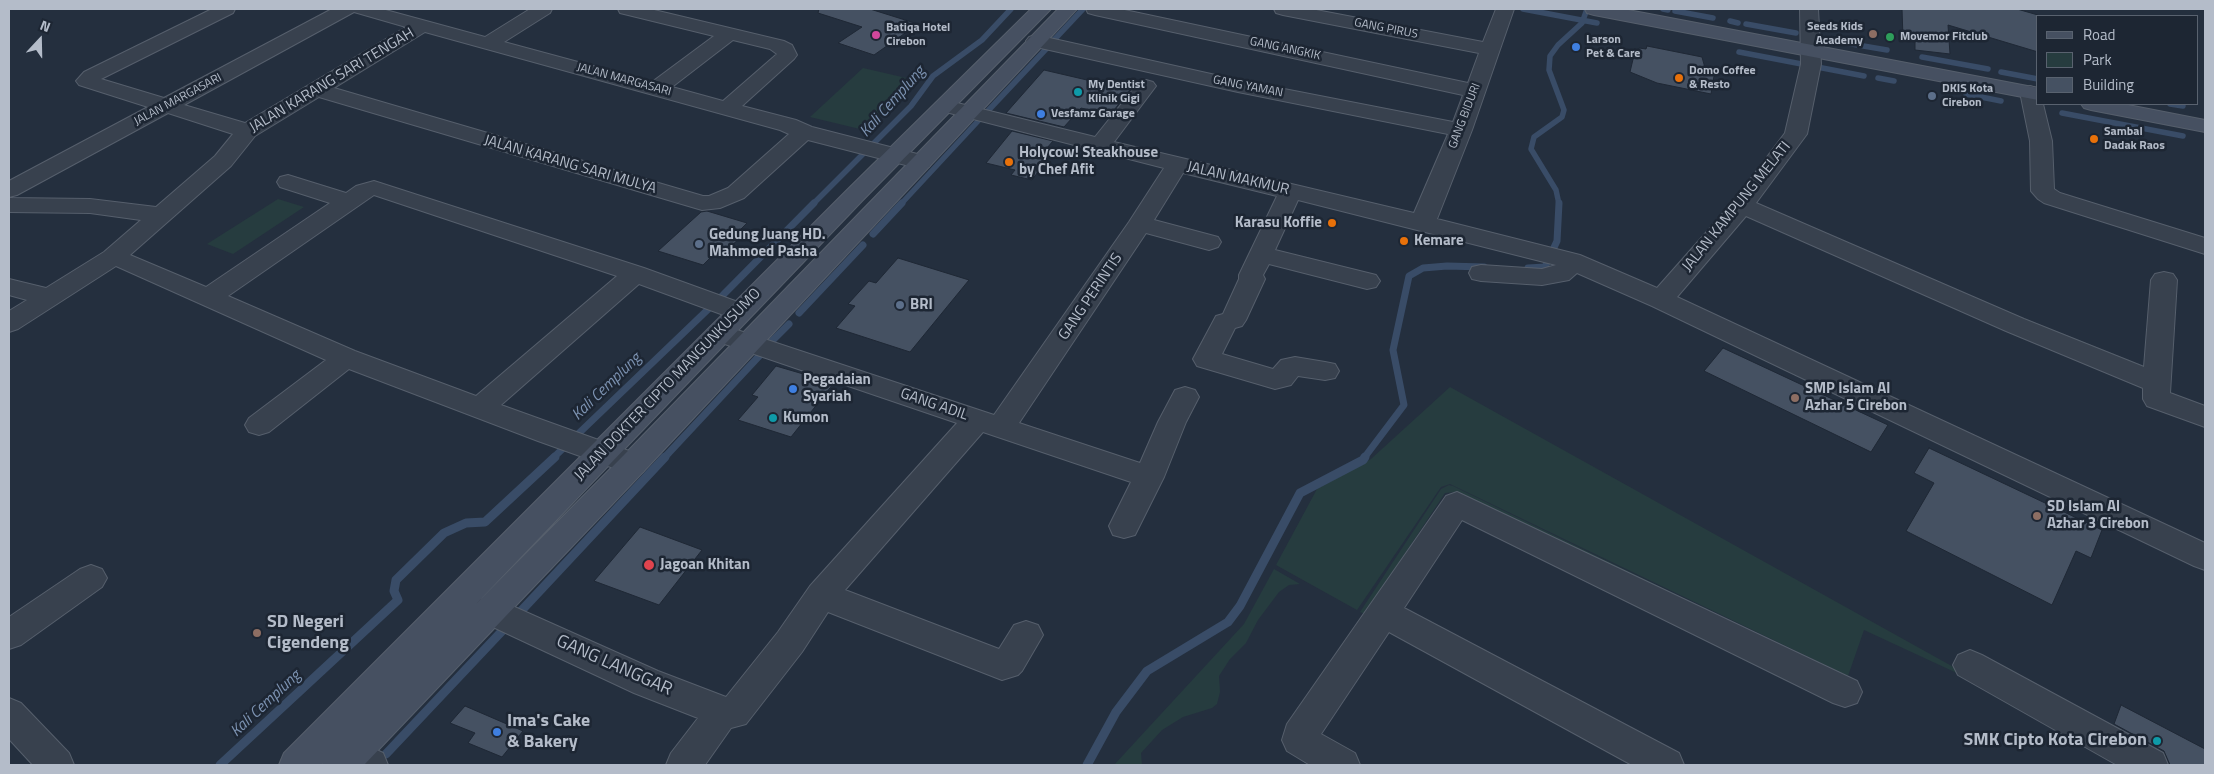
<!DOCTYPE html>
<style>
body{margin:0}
#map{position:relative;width:2214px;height:774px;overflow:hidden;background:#242f3e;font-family:"Titillium Web",sans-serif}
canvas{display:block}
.frame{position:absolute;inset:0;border:10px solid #b4bcc9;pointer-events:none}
.legend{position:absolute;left:2036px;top:15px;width:162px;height:90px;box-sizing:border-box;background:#1d2633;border:1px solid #59626f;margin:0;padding:6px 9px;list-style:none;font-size:15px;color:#b4bcc9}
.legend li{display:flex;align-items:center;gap:10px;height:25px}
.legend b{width:25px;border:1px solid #59626f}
.north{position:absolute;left:15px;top:15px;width:50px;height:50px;-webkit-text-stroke:4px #1d2633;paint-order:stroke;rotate:21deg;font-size:14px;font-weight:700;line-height:20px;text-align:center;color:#b4bcc9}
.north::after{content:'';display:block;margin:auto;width:18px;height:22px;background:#b4bcc9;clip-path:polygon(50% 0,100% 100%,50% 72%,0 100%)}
</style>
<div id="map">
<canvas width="2214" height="774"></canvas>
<div class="frame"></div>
<ul class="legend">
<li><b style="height:6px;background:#465061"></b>Road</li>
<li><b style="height:14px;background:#263c3f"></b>Park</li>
<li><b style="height:14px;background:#455162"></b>Building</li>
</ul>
<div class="north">N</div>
</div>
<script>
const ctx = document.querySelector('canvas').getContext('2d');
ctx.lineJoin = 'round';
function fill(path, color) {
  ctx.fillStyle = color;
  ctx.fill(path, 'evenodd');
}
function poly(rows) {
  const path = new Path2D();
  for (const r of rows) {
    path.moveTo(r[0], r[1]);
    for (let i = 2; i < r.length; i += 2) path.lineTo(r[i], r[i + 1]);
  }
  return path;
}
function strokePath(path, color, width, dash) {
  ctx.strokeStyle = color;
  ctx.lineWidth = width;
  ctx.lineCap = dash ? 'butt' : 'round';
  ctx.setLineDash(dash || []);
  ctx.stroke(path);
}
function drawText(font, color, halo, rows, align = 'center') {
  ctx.font = font + ' "Titillium Web",sans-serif';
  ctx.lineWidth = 5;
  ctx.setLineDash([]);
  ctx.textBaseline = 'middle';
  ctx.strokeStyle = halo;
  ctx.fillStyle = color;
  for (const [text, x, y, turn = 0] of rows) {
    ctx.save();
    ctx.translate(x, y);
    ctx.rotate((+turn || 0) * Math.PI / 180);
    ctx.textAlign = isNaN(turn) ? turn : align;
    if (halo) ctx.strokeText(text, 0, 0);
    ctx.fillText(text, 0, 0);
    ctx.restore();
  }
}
fill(poly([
 [863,68,915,80,864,130,810,117],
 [278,199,304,207,233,254,207,244],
 [1450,387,2002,694,1864,630,1848,676,1450,484,1441,487,1357,610,1276,565,1317,489,1371,459],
 [1449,485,1453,486,1848,678,1455,492,1445,493,1365,614,1360,612,1441,489],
 [1274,569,1300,584,1289,585,1279,592,1258,620,1246,643,1230,659,1219,676,1220,692,1217,704,1212,708,1183,717,1162,730,1141,753,1142,765,1114,765,1244,624]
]), '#263c3f');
strokePath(poly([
 [1523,9,1597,23],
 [1663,9,1668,10],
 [1675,11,1713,18],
 [1730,21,1738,23],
 [1746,24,1796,33],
 [1834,41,1887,50],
 [1052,42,1083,9],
 [1739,52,1864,76],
 [1922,57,1988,69],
 [2001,72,2038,79],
 [1878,78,1894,81],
 [1966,94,2001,101],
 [2170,104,2183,106],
 [2062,113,2183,136],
 [984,115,1047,48],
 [813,204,911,106,933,76,982,40,1011,9],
 [901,204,979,120],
 [1559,204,1556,190,1531,149,1534,137,1562,117,1564,110,1549,70,1550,56,1558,45,1582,23,1587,9]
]), '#394c67', 5.5);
strokePath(poly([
 [873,234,902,203],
 [1528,268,1545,267,1557,241,1559,203],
 [799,313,863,245],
 [771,342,789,324],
 [553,458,723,295,814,203],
 [664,458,761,354],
 [1364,458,1404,405,1393,350,1409,276,1423,268,1447,266,1484,267]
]), '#394c67', 7);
strokePath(poly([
 [521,611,665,457],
 [386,754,503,630],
 [220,765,398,600,394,591,396,580,444,533,466,523,485,522,555,457],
 [1087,765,1116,712,1147,671,1228,622,1240,606,1300,493,1363,460,1365,457]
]), '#394c67', 9);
const building = poly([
 [819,9,870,9,918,24,874,55,838,43,862,27,818,13,819,9],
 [1902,9,2017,9,2038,15,2038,52,1948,25,1950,54,1915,50,1915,40,1903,38,1902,9],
 [1647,46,1702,57,1705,68,1715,70,1711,94,1657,83,1630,72,1634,55,1637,55,1639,48,1646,49,1647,46],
 [1044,70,1130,90,1110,115,1081,108,1064,127,1006,113,1044,70],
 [1012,131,1053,141,1047,148,1054,150,1032,180,1011,175,1015,170,986,163,1012,131],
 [707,211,747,223,735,235,741,237,720,256,714,254,703,265,658,251,701,212,707,211],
 [898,258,969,280,910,352,836,328,855,306,848,304,869,281,876,283,898,258],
 [1723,348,1888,425,1871,452,1704,371,1723,348],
 [776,366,834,383,791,437,738,420,758,397,752,395,776,366],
 [1929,448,2102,530,2091,558,2076,551,2052,605,1906,531,1934,483,1914,473,1929,448],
 [640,527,702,550,659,605,594,581,640,527],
 [2121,705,2205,749,2205,765,2170,765,2164,751,2114,724,2121,705],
 [465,706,523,731,502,757,468,743,475,733,450,723,465,706]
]);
fill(building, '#455162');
strokePath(building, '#1f2835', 1);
const street = poly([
 [212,9,235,9,233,13,101,79,164,98,332,9,382,9,485,37,530,9,552,9,550,13,504,42,652,82,714,36,620,13,618,9,650,9,784,41,792,45,797,55,794,59,742,106,796,120,812,127,929,157,932,162,929,167,921,169,808,140,744,198,720,208,702,210,319,97,255,136,231,166,130,255,206,287,330,203,280,187,277,182,280,177,288,175,346,193,356,186,374,181,644,268,749,306,753,312,749,318,740,321,639,284,501,405,643,456,648,464,643,472,633,475,538,441,349,369,269,432,259,435,249,432,245,425,249,418,326,360,116,266,18,329,9,332,9,311,27,300,9,295,9,279,46,288,104,252,141,220,90,213,9,212,9,198,90,199,156,207,215,156,233,134,168,113,17,195,9,197,9,181,148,107,79,85,76,81,84,72,212,9],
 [354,12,406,27,245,123,184,105,354,12],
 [425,32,780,130,789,134,728,188,709,196,703,196,334,88,425,32],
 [733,40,770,49,777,54,723,101,672,87,733,40],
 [374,195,617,276,476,396,355,351,228,296,374,195],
 [1086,9,1120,9,1468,83,1479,53,1283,15,1276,13,1274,9,1311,9,1483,42,1496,9,1514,9,1472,130,1437,219,1580,255,1657,288,1734,201,1785,133,1801,64,1800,9,1818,9,1821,64,1807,134,1756,203,2024,319,2144,367,2151,280,2155,274,2164,272,2173,274,2177,280,2170,393,2205,406,2205,427,2147,406,2143,399,2143,388,2006,331,1746,216,1677,297,2205,543,2205,570,2194,566,1652,306,1577,273,1569,280,1542,285,1481,281,1472,279,1469,273,1472,267,1481,265,1542,269,1556,265,1298,200,1275,250,1376,275,1380,281,1376,287,1367,289,1269,264,1263,275,1265,279,1246,320,1242,326,1235,328,1222,354,1273,369,1281,360,1295,357,1325,362,1335,364,1339,371,1335,378,1325,380,1298,376,1291,385,1275,389,1197,366,1193,359,1216,316,1223,314,1239,279,1239,275,1277,196,1183,173,1154,220,1218,237,1221,242,1218,247,1209,250,1146,233,1019,423,1140,463,1158,422,1175,390,1185,387,1195,390,1199,397,1186,422,1164,477,1135,535,1124,538,1113,535,1109,526,1131,482,983,432,845,590,999,649,1014,625,1026,621,1038,625,1043,635,1022,671,1018,675,1002,680,828,612,802,652,746,724,731,728,705,765,666,765,671,753,698,718,634,693,478,620,474,610,478,600,490,596,658,671,726,697,778,632,810,586,957,423,710,339,706,333,710,327,719,324,728,327,994,415,1129,222,1164,168,938,110,934,106,938,102,945,100,1095,137,1139,82,1146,80,1153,82,1156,86,1114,142,1414,213,1448,134,1238,92,1036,47,1029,45,1026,41,1029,37,1036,35,1238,80,1453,122,1463,95,1095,15,1088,13,1086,9],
 [2030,86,2037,88,2038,104,2043,104,2052,141,2054,189,2060,193,2205,238,2205,254,2044,203,2038,199,2031,191,2030,141,2020,92,2023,88,2030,86],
 [1457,492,1857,681,1862,692,1857,703,1845,707,1833,703,1462,520,1404,608,1679,753,1684,765,1632,765,1389,632,1321,734,1355,753,1360,765,1310,765,1287,751,1282,740,1287,724,1446,496,1457,492],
 [91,565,102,569,107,578,102,587,21,645,9,649,9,617,80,569,91,565],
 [1970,650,1982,655,2163,753,2168,765,2117,765,1958,675,1953,665,1958,655,1970,650],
 [9,698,21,703,69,753,74,765,33,765,9,739,9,698],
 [351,738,383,753,388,765,338,765,333,755,338,743,351,738]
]);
const secondary = poly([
 [1031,9,1051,9,862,201,473,607,623,456,1058,9,1077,9,643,472,364,765,322,765,323,763,321,765,279,765,284,753,846,191,1031,9],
 [1585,9,1623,9,2038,88,2038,100,1594,15,1587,13,1585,9],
 [2081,104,2123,104,2205,120,2205,132,2091,110,2084,108,2081,104]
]);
strokePath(street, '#565f6c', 2);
strokePath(secondary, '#565f6c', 2);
fill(street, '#38414e');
fill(secondary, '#465061');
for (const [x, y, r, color] of [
 [1873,34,5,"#8d6e63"],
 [876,35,5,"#d1479c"],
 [1890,37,5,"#2e9e5b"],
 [1576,47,5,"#3f7fe0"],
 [1679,78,5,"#e8710a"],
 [1078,92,5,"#0f9aa8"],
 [1932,96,5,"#5c6f8a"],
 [1041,114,5,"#3f7fe0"],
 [2094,139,5,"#e8710a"],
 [1009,162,5,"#e8710a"],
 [1332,223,5,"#e8710a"],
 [1404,241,5,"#e8710a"],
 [699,244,5,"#5c6f8a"],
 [900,305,5,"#5c6f8a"],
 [793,389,5,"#3f7fe0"],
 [1795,398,5,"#8d6e63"],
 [773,418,5,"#0f9aa8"],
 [2037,516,5,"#8d6e63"],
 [649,565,6,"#e0444e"],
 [257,633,5,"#8d6e63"],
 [497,732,5,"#3f7fe0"],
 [2157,741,5,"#0f9aa8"]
]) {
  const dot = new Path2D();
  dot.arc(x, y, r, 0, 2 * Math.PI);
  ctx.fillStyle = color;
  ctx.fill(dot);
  strokePath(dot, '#1d2633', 2);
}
drawText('bold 12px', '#b4bcc9', '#1d2633', [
 ["Seeds Kids",1863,27,"right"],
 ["Academy",1863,41,"right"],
 ["Batiqa Hotel",886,28],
 ["Cirebon",886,42],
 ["Movemor Fitclub",1900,37],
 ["Larson",1586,40],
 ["Pet & Care",1586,54],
 ["Domo Coffee",1689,71],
 ["& Resto",1689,85],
 ["My Dentist",1088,85],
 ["Klinik Gigi",1088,99],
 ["DKIS Kota",1942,89],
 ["Cirebon",1942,103],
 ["Vesfamz Garage",1051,114],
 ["Sambal",2104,132],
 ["Dadak Raos",2104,146]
], 'left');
drawText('12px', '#b4bcc9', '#1d2633', [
 ["GANG PIRUS",1386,29,11],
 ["GANG ANGKIK",1285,49,12],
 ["JALAN MARGASARI",624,80,15],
 ["GANG YAMAN",1248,87,11],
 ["JALAN MARGASARI",178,100,-28],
 ["GANG BIDURI",1465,116,-69]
]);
drawText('15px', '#b4bcc9', '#1d2633', [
 ["JALAN KARANG SARI TENGAH",332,81,-31],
 ["JALAN KARANG SARI MULYA",570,165,16],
 ["JALAN MAKMUR",1238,179,13],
 ["JALAN KAMPUNG MELATI",1737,207,-51],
 ["GANG PERINTIS",1091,297,-56],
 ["JALAN DOKTER CIPTO MANGUNKUSUMO",668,385,-46],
 ["GANG ADIL",934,405,19]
]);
drawText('bold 15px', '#b4bcc9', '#1d2633', [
 ["Holycow! Steakhouse",1019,153],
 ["by Chef Afit",1019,170],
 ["Karasu Koffie",1322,223,"right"],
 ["Gedung Juang HD.",709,235],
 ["Mahmoed Pasha",709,252],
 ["Kemare",1414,241],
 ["BRI",910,305],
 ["Pegadaian",803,380],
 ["Syariah",803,397],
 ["SMP Islam Al",1805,389],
 ["Azhar 5 Cirebon",1805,406],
 ["Kumon",783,418],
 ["SD Islam Al",2047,507],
 ["Azhar 3 Cirebon",2047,524],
 ["Jagoan Khitan",660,565]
], 'left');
drawText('italic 16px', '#7c92b1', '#1d2633', [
 ["Kali Cemplung",893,102,-48],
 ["Kali Cemplung",607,387,-44],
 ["Kali Cemplung",266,704,-43]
]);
drawText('bold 18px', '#b4bcc9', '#1d2633', [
 ["SD Negeri",267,623],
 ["Cigendeng",267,644],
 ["Ima's Cake",507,722],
 ["& Bakery",507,743],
 ["SMK Cipto Kota Cirebon",2147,741,"right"]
], 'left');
drawText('18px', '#b4bcc9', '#1d2633', [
 ["GANG LANGGAR",614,666,24]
]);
</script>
